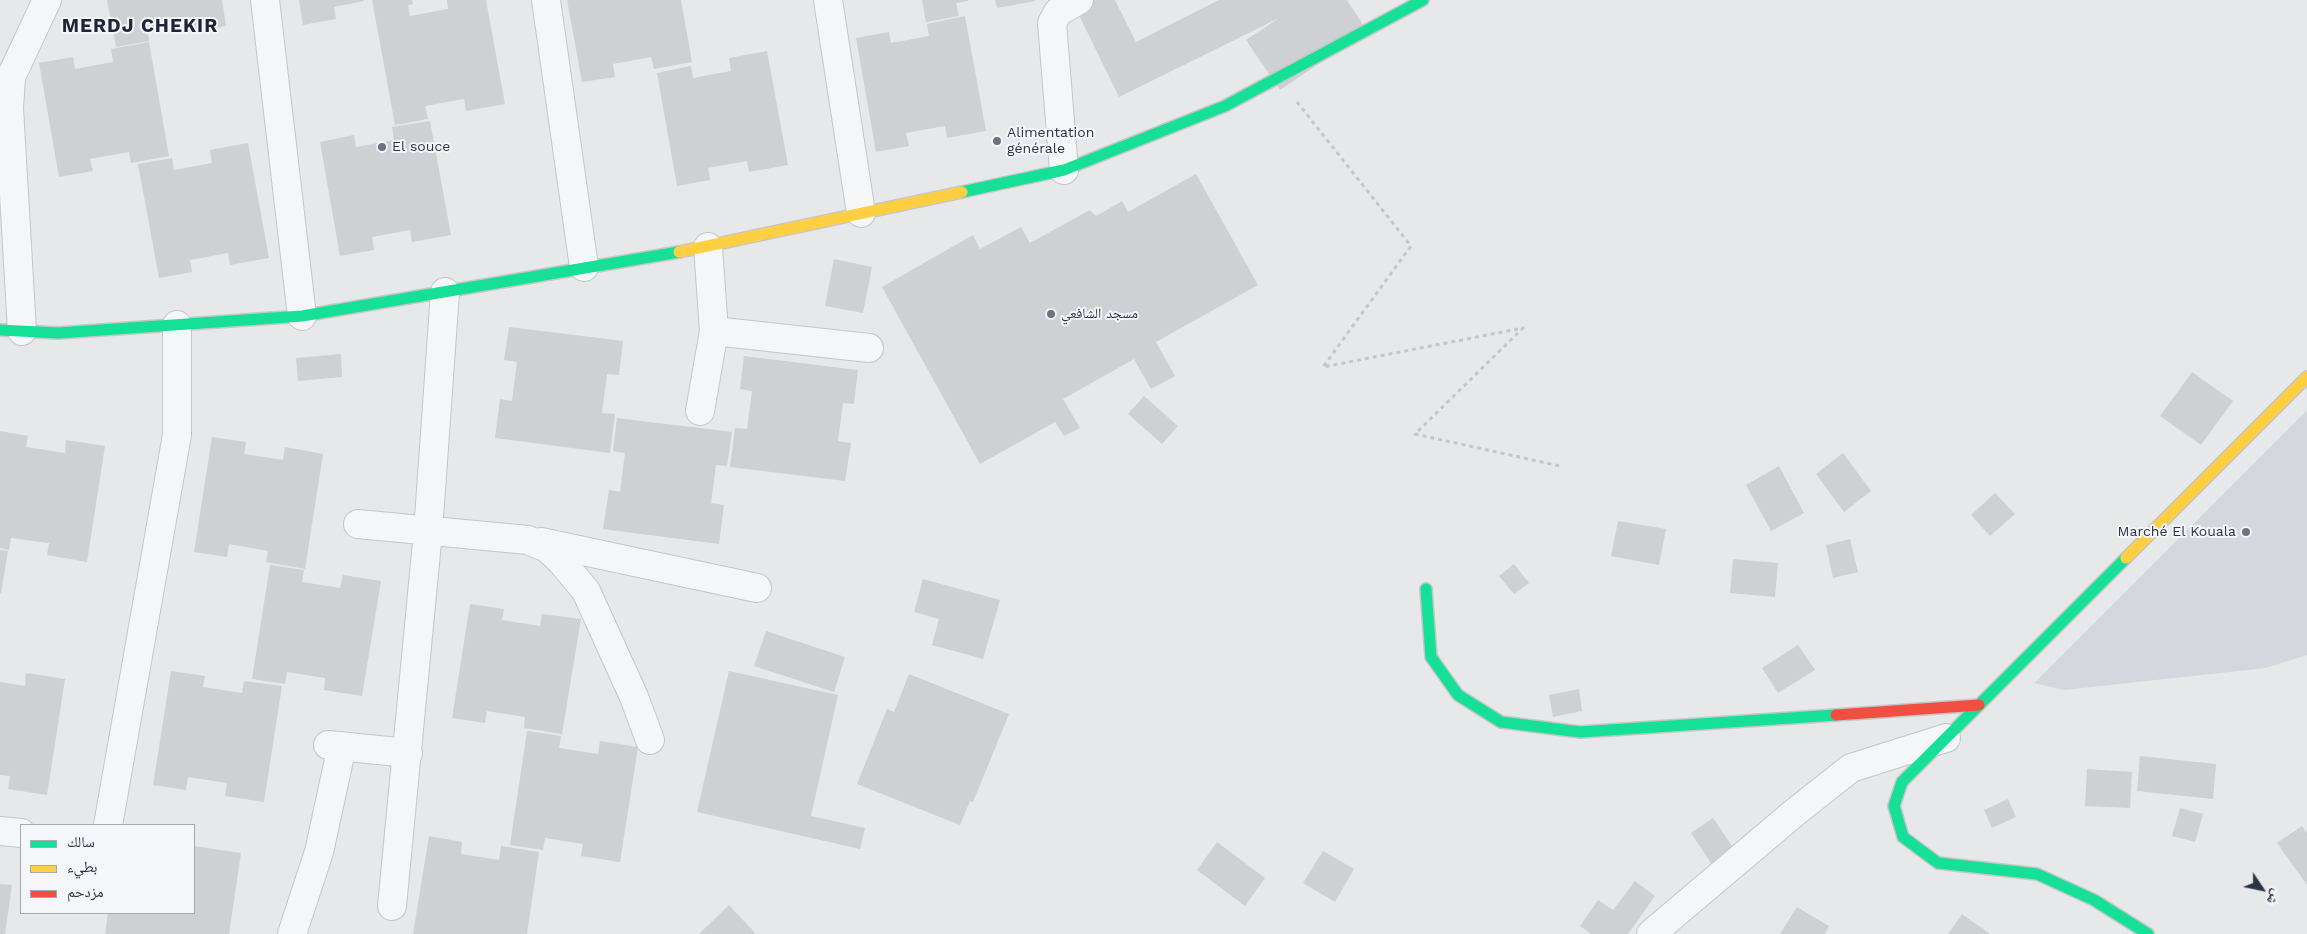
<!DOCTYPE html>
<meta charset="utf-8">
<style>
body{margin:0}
#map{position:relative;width:2307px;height:934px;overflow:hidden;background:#e6e8ea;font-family:"Work Sans","Noto Naskh Arabic",sans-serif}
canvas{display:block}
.legend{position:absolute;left:20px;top:824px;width:175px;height:90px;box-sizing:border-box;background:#f4f6f9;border:1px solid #a4a8b1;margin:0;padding:6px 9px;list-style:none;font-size:15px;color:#2b3445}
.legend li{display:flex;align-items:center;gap:10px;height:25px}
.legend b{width:25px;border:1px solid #a4a8b1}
.north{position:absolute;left:2237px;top:864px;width:50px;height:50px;-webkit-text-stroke:4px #f4f6f9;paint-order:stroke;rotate:124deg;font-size:14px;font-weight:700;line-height:20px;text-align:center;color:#2b3445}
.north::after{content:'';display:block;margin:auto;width:18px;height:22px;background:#2b3445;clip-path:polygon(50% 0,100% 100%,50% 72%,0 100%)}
</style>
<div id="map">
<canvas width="2307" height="934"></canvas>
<ul class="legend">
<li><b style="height:6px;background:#16e098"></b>سالك</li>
<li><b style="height:6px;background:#ffcf43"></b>بطيء</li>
<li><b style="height:6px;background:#f24e42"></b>مزدحم</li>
</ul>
<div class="north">ش</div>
</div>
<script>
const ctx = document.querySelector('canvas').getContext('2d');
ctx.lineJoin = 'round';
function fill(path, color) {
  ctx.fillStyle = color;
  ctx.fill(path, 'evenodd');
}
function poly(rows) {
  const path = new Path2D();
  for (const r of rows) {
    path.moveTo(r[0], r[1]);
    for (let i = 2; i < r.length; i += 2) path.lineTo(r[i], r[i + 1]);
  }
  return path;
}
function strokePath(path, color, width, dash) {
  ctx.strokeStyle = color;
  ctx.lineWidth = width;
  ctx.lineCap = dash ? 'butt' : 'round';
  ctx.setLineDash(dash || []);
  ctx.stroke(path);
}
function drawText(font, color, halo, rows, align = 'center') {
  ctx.font = font + ' "Work Sans","Noto Naskh Arabic",sans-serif';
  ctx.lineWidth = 4;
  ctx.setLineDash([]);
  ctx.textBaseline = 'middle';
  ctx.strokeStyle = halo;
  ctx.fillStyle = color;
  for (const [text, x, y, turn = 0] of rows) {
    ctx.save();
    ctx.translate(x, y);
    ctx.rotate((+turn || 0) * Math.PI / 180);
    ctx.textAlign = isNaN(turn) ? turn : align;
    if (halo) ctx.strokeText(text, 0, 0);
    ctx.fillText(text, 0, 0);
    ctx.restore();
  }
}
fill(poly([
 [2307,410,2307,655,2266,668,2064,690,2034,683]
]), '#d4d7dd');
fill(poly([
 [107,0,222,0,226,26,187,33,185,22,147,28,149,41,116,47],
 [299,0,364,0,364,1,334,7,336,19,303,25],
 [372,0,412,0,413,4,408,5,410,16,448,9,447,0,486,0,505,104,466,111,464,99,425,106,428,119,395,125],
 [567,0,681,0,692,62,654,69,651,57,613,64,615,77,582,82],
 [922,0,968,0,968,1,956,3,959,16,926,22],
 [995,0,1035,0,1035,1,997,8],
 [1089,0,1115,0,1136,42,1219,0,1347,0,1367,31,1280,90,1246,40,1279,18,1119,97,1075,7],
 [965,16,986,131,947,138,945,126,906,133,909,146,876,152,856,38,889,32,891,43,929,36,927,24],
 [149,42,169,156,131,163,129,152,90,159,93,171,59,177,39,63,73,57,75,69,113,62,111,49],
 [767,51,788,165,749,172,747,161,708,168,710,180,677,186,657,73,691,66,693,78,731,71,729,58],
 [430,121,451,235,412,242,410,230,372,237,374,250,340,256,320,142,354,135,356,147,394,140,392,127],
 [248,143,269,258,230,265,228,253,190,260,192,272,159,278,138,164,172,158,174,170,212,163,210,150],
 [1196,174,1258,285,1156,342,1175,376,1151,389,1134,359,1063,399,1080,428,1064,436,1055,422,980,464,882,287,973,235,980,249,1021,227,1030,243,1090,210,1096,216,1122,201,1128,212],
 [834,259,872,267,863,313,825,306],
 [509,327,623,341,619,375,607,374,602,413,615,414,610,453,495,438,500,399,512,401,517,362,504,360],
 [341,354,342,377,298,381,296,358],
 [744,356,858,370,854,404,843,403,838,441,851,443,845,481,730,467,735,428,747,429,752,391,740,389],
 [2192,372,2233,401,2201,445,2160,416],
 [1144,396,1178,426,1162,444,1128,414],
 [617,418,732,432,727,466,716,465,711,503,724,505,719,544,603,529,609,490,620,492,625,453,613,451],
 [0,431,28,436,26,447,65,453,66,440,105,446,87,562,47,555,49,543,11,538,9,550,0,548],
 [212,437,246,442,244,454,283,460,285,447,323,454,305,569,266,562,268,551,229,544,227,557,194,552],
 [1843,453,1871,491,1844,512,1816,474],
 [1779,466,1804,513,1771,531,1746,485],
 [1995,493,2015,514,1990,536,1971,515],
 [1618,521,1666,529,1659,565,1611,556],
 [1850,539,1858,572,1833,578,1826,545],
 [0,550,8,551,1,593,0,593],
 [1733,559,1778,563,1775,597,1730,593],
 [1514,564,1529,583,1514,594,1499,576],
 [270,565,304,570,302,582,340,588,343,575,381,581,362,696,324,690,325,678,287,672,285,684,252,679],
 [923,579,1000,600,983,659,932,645,939,619,914,612],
 [470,604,504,609,502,620,540,626,542,614,581,619,562,734,524,728,525,717,487,711,485,723,452,718],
 [766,631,845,657,834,692,754,666],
 [1798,645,1815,670,1778,693,1762,668],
 [171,671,205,676,203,687,242,693,244,681,282,686,264,802,225,796,227,783,188,777,186,790,153,785],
 [729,671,838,695,811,816,865,828,860,849,697,812],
 [26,673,65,679,47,795,8,789,10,776,0,775,0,682,25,686],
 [909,674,1009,714,973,802,970,801,960,825,857,784,887,709,894,712],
 [1579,689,1582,711,1553,717,1549,695],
 [527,731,561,736,559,748,598,754,600,741,638,747,620,862,581,856,583,844,545,838,543,850,510,845],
 [2140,756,2216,764,2213,799,2137,791],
 [2087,769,2132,772,2130,808,2085,806],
 [2008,799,2016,817,1992,828,1984,810],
 [2180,808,2203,814,2195,842,2172,836],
 [1713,818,1737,853,1715,869,1691,833],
 [2302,826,2307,833,2307,885,2277,843],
 [429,836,462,842,461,854,499,860,501,846,539,852,527,934,413,934],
 [1217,842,1265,878,1245,906,1197,870],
 [194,846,241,853,229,934,105,934,108,913,194,913],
 [1323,851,1354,869,1335,902,1303,883],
 [1635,881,1655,896,1628,934,1591,934,1580,926,1598,900,1613,910],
 [0,884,12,885,5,934,0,934],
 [729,905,756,934,699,934],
 [1797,907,1829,926,1825,934,1780,934],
 [1962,914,1990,934,1948,934]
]), '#ced0d3');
const street = poly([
 [265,0,302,316],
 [546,0,584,267],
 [828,0,861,213],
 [1064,170,1052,23,1058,12,1079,0],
 [22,331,9,108,11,77,47,0],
 [714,331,869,348],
 [700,411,714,331,708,247],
 [358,524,528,540,547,548,561,561,586,591,634,697,650,740],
 [541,542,757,588],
 [328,745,408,753],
 [108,825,177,435,177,325],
 [0,831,21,833],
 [392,906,428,532,445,292],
 [292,934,319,852,342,746],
 [1651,934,1794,813,1851,768,1946,738]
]);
const fast = poly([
 [962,192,1064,170,1225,106,1423,0],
 [0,330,58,333,302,316,679,252],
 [2126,558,1902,782,1894,806,1903,837,1938,863,2037,874,2094,900,2148,934],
 [1426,589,1431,657,1458,695,1501,722,1580,732,1836,715]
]);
const slow = poly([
 [679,252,962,192],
 [2126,558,2307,377]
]);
const jam = poly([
 [1836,715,1979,705]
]);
strokePath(street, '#c4c6c8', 30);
strokePath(fast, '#c4c6c8', 14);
strokePath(slow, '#c4c6c8', 14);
strokePath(jam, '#c4c6c8', 14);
strokePath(poly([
 [1297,102,1411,246,1323,367,1523,328,1415,434,1560,466]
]), '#c5c6ca', 3, [4, 4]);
strokePath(street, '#f5f6f7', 28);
strokePath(fast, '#16e098', 11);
strokePath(slow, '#ffcf43', 11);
strokePath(jam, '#f24e42', 11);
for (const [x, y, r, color] of [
 [997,141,5,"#6c737f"],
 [382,147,5,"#6c737f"],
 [1051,314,5,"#6c737f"],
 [2246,532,5,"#6c737f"]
]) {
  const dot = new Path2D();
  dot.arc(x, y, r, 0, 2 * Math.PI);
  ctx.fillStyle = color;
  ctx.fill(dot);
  strokePath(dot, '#f4f6f9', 2);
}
drawText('14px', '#2b3445', '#f4f6f9', [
 ["Alimentation",1007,133],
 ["générale",1007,149],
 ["El souce",392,147],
 ["مسجد الشافعي",1061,314],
 ["Marché El Kouala",2236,532,"right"]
], 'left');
ctx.letterSpacing = '1px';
drawText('bold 19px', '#1d2536', '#f4f6f9', [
 ["MERDJ CHEKIR",140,26]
]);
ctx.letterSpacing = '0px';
</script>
